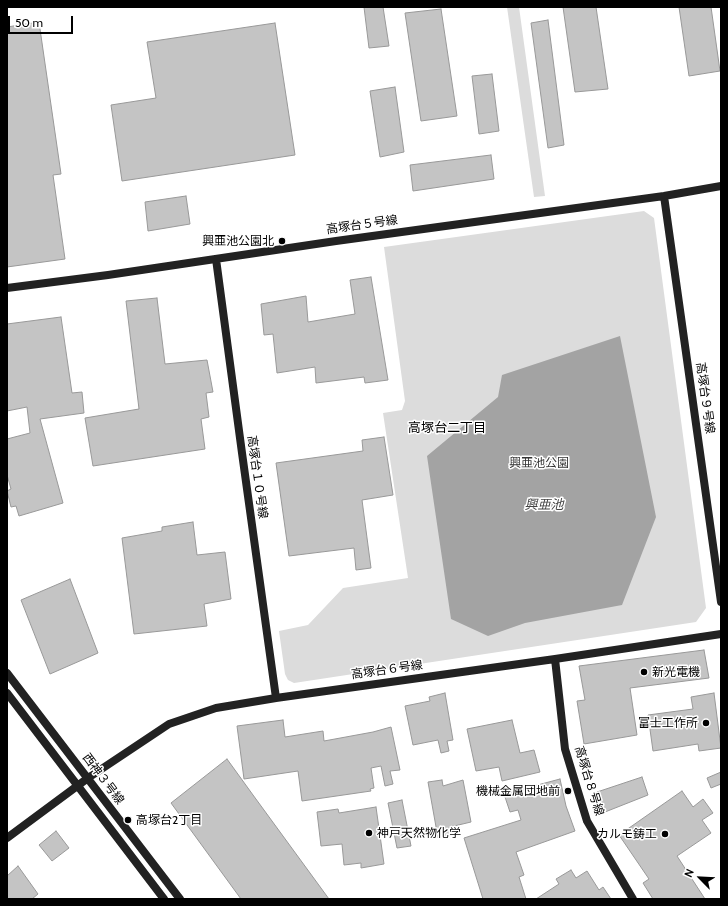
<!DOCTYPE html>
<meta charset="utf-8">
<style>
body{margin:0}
#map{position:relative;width:728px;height:906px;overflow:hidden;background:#fff;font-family:Cabin,sans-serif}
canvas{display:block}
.frame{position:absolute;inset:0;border:8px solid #000;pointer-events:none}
.north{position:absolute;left:680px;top:858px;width:40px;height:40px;-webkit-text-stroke:3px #fff;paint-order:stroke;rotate:294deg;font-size:11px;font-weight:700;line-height:16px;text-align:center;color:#000}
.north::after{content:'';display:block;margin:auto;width:14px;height:18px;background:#000;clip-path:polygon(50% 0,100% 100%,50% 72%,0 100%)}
.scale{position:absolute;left:8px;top:16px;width:65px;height:18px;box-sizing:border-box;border:2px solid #000;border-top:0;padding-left:5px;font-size:12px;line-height:14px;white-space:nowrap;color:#000;-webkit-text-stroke:3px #fff;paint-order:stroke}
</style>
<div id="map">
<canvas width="728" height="906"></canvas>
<div class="frame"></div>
<div class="north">N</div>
<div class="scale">50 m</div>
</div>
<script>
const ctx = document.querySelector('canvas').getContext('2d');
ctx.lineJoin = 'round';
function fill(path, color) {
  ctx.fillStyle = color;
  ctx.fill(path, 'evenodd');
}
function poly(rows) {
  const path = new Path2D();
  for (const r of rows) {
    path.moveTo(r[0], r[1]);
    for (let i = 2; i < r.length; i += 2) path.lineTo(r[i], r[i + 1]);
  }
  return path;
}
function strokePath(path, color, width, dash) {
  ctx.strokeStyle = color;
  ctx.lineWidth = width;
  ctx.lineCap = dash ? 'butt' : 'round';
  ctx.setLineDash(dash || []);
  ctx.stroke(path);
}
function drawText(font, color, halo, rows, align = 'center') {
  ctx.font = font + ' Cabin,"Noto Sans JP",sans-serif';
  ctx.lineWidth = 3;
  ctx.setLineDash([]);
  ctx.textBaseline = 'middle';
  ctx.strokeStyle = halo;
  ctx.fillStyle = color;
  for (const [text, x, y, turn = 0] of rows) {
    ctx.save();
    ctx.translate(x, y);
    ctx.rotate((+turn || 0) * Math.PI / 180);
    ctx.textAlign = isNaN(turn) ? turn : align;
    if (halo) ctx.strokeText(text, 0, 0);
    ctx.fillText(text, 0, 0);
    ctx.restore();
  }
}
fill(poly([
 [507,7,519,7,545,196,534,197],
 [644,211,654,218,706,608,696,622,294,683,288,680,285,674,279,631,308,625,343,588,408,578,383,413,402,410,405,401,384,247]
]), '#dcdcdc');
fill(poly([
 [620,336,656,517,622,605,525,623,488,636,451,619,427,456,498,397,502,375]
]), '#a3a3a3');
const building = poly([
 [364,7,383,7,389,46,369,48,364,7],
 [563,7,596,7,608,89,575,92,563,7],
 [679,7,711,7,720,71,689,76,679,7],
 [441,9,457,116,421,121,405,13,441,9],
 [548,20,564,145,548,148,531,23,548,20],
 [39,22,61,174,53,175,65,259,7,267,7,27,39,22],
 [275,23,295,155,122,181,111,105,156,98,147,42,275,23],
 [492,74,499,131,479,134,472,76,492,74],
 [395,87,404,152,380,157,370,91,395,87],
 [491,155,494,179,413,191,410,165,491,155],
 [186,196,190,224,148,231,145,202,186,196],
 [371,277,388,380,365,383,364,377,316,383,315,367,277,373,273,334,264,335,261,304,306,296,308,322,355,314,350,280,371,277],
 [157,298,165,364,207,360,213,392,206,393,209,417,201,419,205,449,93,466,85,418,139,409,126,301,157,298],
 [61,317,72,393,82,392,84,413,40,419,63,503,19,516,16,506,11,507,7,491,11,489,7,475,7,439,30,433,27,407,7,411,7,324,61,317],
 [384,437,393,495,362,500,371,568,356,570,354,548,289,556,276,463,363,451,362,440,384,437],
 [193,522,197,555,225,552,231,599,204,604,207,626,134,634,122,538,162,531,162,527,193,522],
 [70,579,98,653,50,674,21,600,70,579],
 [704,650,709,678,630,688,637,735,584,744,577,701,585,700,579,666,704,650],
 [445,693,453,740,447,741,449,751,441,753,438,740,413,745,405,706,430,701,429,697,445,693],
 [714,693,721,748,699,751,698,744,653,751,648,715,693,709,691,697,714,693],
 [283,720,285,737,323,731,324,741,373,732,391,727,400,770,390,771,393,784,385,786,381,766,371,768,374,788,370,789,371,791,302,801,298,771,244,779,237,726,283,720],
 [512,720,520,753,534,750,540,772,502,781,499,767,476,771,467,729,512,720],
 [227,759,253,795,329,899,241,899,171,803,227,759],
 [721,772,721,784,711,788,707,778,721,772],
 [642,777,648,795,605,812,597,792,642,777],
 [560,779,566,806,575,831,516,852,524,875,519,877,526,899,483,899,464,838,521,820,518,810,510,812,504,794,560,779],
 [442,780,443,786,463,780,471,822,450,827,452,835,438,838,428,782,442,780],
 [682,791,693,807,703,799,713,813,702,820,711,833,677,856,705,899,653,899,643,883,649,879,619,835,682,791],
 [402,800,411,846,397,848,388,803,402,800],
 [376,807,384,864,361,868,361,863,344,865,342,844,321,846,317,812,338,809,339,813,376,807],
 [56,831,69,848,52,861,39,845,56,831],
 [18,866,38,894,32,899,7,899,7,876,18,866],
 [571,870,576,878,587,871,599,890,603,887,611,899,536,899,559,884,556,879,571,870]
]);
fill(building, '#c4c4c4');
strokePath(building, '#999', 1);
strokePath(poly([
 [664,196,721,602],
 [216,259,242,453,276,698],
 [7,288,108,275,336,241,664,196,721,186],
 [555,659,565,749,587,821,633,899],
 [7,673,180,899],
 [7,693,164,899],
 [7,838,88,778,169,724,216,708,276,698,555,659,721,634]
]), '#222', 8);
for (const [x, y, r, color] of [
 [282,241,4,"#000"],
 [644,672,4,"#000"],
 [706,723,4,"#000"],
 [568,791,4,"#000"],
 [128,820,4,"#000"],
 [369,833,4,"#000"],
 [665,834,4,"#000"]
]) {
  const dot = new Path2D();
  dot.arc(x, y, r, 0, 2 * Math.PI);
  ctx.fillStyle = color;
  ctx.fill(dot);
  strokePath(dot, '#fff', 1.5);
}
drawText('12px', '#000', '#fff', [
 ["高塚台５号線",362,225,-8],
 ["高塚台９号線",705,398,82],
 ["高塚台１０号線",257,477,82],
 ["高塚台６号線",387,670,-8],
 ["西神３号線",103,779,53],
 ["高塚台８号線",589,781,73]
]);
drawText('12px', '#000', '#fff', [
 ["興亜池公園北",274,241],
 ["新光電機",652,672,"left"],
 ["富士工作所",698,723],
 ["機械金属団地前",560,791],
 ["高塚台2丁目",136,820,"left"],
 ["神戸天然物化学",377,833,"left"],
 ["カルモ鋳工",657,834]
], 'right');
drawText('12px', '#333', '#fff', [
 ["興亜池公園",539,463]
]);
drawText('13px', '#000', '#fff', [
 ["高塚台二丁目",447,428]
]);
drawText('italic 13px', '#444', '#fff', [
 ["興亜池",544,505]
]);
</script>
